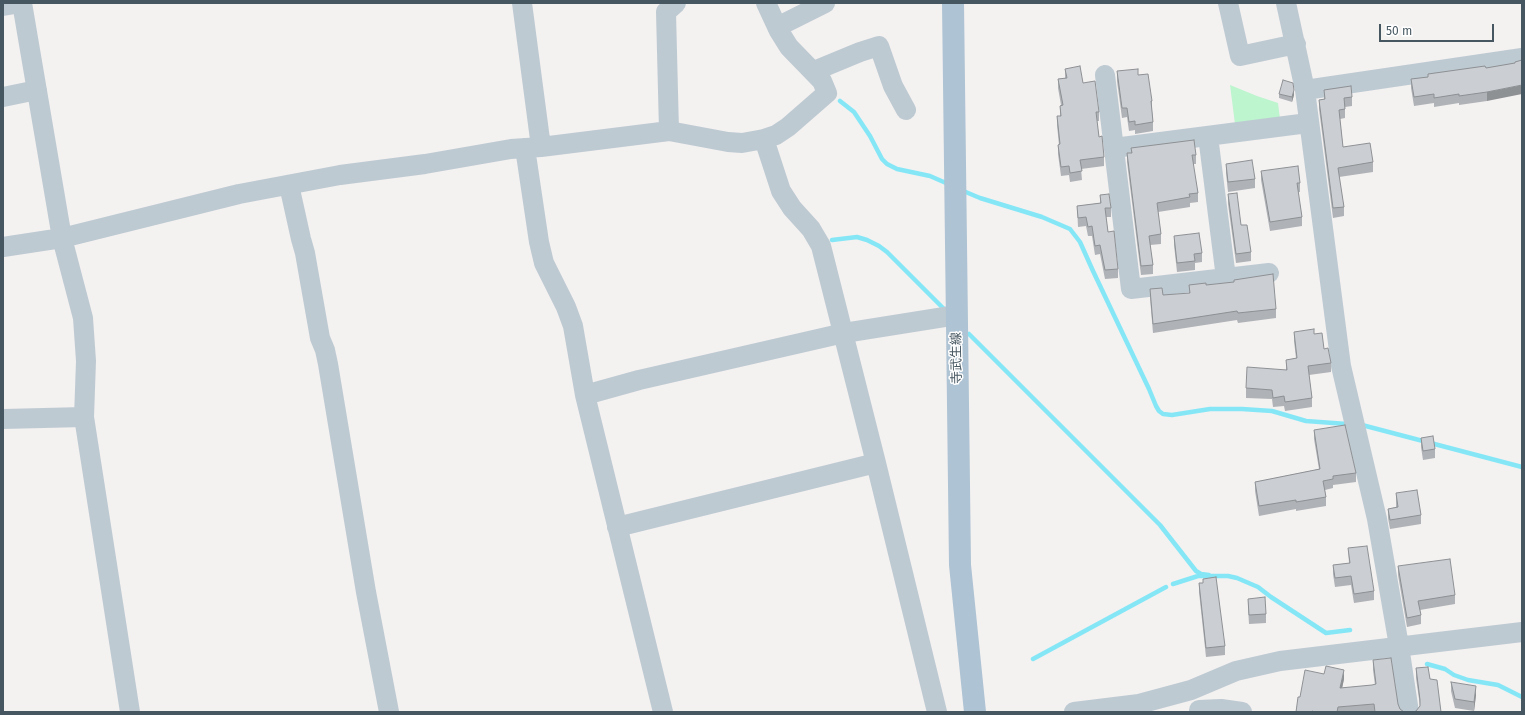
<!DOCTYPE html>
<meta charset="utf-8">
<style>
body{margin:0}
#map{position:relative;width:1525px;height:715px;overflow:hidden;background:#f4f1f1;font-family:"Fira Sans",sans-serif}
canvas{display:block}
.frame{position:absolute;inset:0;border:4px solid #475761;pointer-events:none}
.scale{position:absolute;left:1379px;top:24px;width:115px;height:18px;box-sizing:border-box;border:2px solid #475761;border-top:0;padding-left:5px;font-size:12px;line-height:14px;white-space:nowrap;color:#475761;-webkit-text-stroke:3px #fff;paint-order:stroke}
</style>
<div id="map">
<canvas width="1525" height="715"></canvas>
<div class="frame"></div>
<div class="scale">50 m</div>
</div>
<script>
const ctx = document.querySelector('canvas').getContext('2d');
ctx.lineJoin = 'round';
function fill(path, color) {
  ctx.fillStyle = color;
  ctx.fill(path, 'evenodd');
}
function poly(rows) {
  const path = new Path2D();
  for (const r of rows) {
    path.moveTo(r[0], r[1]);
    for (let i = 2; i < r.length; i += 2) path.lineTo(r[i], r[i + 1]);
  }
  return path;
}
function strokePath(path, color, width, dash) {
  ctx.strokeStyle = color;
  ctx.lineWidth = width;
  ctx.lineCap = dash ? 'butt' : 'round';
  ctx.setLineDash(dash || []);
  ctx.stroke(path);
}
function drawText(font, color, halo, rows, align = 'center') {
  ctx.font = font + ' "Fira Sans","Noto Sans JP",sans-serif';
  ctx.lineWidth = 3;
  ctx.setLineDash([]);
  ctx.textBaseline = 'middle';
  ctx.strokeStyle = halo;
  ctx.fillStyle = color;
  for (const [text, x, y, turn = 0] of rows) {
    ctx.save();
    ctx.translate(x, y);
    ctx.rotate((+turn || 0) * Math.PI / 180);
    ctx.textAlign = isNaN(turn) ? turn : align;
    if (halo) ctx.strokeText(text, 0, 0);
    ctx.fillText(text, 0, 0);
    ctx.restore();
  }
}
fill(poly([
 [1230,85,1257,96,1278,103,1280,119,1235,124]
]), '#bcf5ce');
strokePath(poly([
 [840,101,854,112,870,136,882,159,887,164,897,169,930,176,946,183],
 [961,190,980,198,1042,217,1070,229,1080,242,1093,271,1149,389,1156,406,1159,411,1163,414,1172,415,1210,409,1242,409,1272,411,1306,421,1347,424],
 [832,240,857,237,867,240,879,246,887,252,944,309],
 [969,334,1160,525,1196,571,1201,574,1209,575],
 [1362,425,1522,467],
 [1173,584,1198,576,1228,576,1237,578,1258,587,1271,597,1326,633,1350,630],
 [1033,659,1166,587],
 [1427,664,1445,669,1454,675,1468,680,1498,685,1522,697]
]), '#85e7f6', 4.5);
strokePath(poly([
 [22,3,62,238,83,318,86,361,84,417,130,712],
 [522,3,541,147],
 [1228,3,1240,56,1296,44],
 [1286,3,1305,90,1341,366,1377,519,1399,646,1409,712],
 [3,6,21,3],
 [777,27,825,3],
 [814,71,860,52,879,46,893,86,906,110],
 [1105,75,1131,289,1269,273],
 [1305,90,1522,58],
 [3,97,37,90],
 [669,131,666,12,676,3],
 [1208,136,1226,278],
 [764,139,781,191,792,208,811,229,821,246,876,463,937,712],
 [525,148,539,242,544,263,566,307,573,326,585,395,663,712],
 [1114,148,1308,123],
 [289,185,301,239,305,253,320,338,325,350,328,364,366,592,389,712],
 [3,247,62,238,239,194,340,175,425,164,511,149,541,147,669,131,728,142,742,143,764,139,776,135,788,127,827,93,822,81,789,47,779,31,766,3],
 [585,395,639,380,844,333,957,315],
 [3,419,84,417],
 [617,527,876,463],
 [1199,710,1221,709,1242,712],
 [1074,712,1139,704,1191,690,1236,671,1280,661,1522,632]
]), '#becad2', 20);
strokePath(poly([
 [953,3,960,565,975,712]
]), '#aec3d3', 22);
fill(poly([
 [1522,60,1487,101,1459,105,1459,103,1434,107,1434,103,1414,106,1411,88,1411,79,1428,77,1428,74,1486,68,1515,63],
 [1065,69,1083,83,1099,112,1099,121,1097,121,1099,137,1104,157,1104,166,1081,169,1082,180,1070,182,1069,175,1061,176,1058,154,1058,145,1059,145,1057,125,1057,116,1060,116,1060,106,1061,105,1058,88,1058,79,1065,78],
 [1117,71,1138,75,1152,101,1152,110,1153,122,1153,131,1135,134,1135,130,1129,131,1127,117,1122,118,1117,81],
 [1324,90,1352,97,1352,106,1345,107,1345,118,1340,119,1343,147,1373,162,1373,172,1339,177,1344,207,1344,216,1333,218,1319,109,1319,100,1324,99],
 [1279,94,1294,95,1292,102,1279,98],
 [1131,148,1196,155,1196,164,1193,164,1198,193,1198,202,1190,203,1190,207,1158,212,1161,234,1161,244,1150,245,1153,265,1153,274,1141,275,1127,162,1127,153,1131,153],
 [1226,164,1255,179,1255,188,1228,192,1226,173],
 [1261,171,1300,183,1300,192,1298,192,1302,217,1302,226,1270,231,1261,180],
 [1228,194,1251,252,1251,261,1236,263,1228,204],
 [1100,195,1111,208,1111,217,1106,217,1108,232,1118,269,1118,278,1105,279,1100,254,1095,255,1092,236,1088,236,1086,226,1078,227,1077,206,1100,203],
 [1174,236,1202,253,1202,262,1195,263,1195,270,1177,272,1174,245],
 [1189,285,1206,285,1276,309,1276,318,1238,323,1237,320,1153,333,1150,298,1150,289,1163,295,1189,293],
 [1294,332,1314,334,1324,349,1331,363,1331,372,1309,375,1312,398,1312,407,1285,411,1284,406,1273,407,1272,399,1246,398,1246,388,1286,370,1286,360,1296,358,1294,341],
 [1314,430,1356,473,1356,482,1333,485,1333,488,1325,490,1326,497,1326,506,1296,511,1296,509,1259,516,1255,491,1255,482,1319,469,1314,439],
 [1421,438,1435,449,1435,458,1423,460,1421,447],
 [1396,493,1421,515,1421,524,1390,529,1388,518,1388,509,1396,507],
 [1348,548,1374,591,1374,600,1354,603,1351,585,1335,587,1333,574,1333,565,1349,563],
 [1398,566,1455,595,1455,604,1420,610,1421,615,1421,624,1407,627,1398,575],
 [1199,583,1203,583,1225,646,1225,655,1206,657,1199,592],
 [1248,599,1266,614,1266,623,1249,624,1248,608],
 [1373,660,1400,709,1404,712,1296,712,1300,697,1344,679,1342,688,1375,685,1373,670],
 [1416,668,1430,679,1441,712,1416,711,1420,706,1416,678],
 [1451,682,1476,695,1474,711,1455,708,1451,691]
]), '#afb2b6');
fill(poly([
 [1522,85,1522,94,1487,101,1487,92],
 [1294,90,1294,95,1292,102,1292,97],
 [1344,670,1344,679,1340,698,1340,688],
 [1476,686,1476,695,1474,711,1474,702]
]), '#8e9194');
const building = poly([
 [1522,60,1522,85,1487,92,1459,96,1459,94,1434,98,1434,94,1414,97,1411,79,1428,77,1428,74,1485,66,1486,68,1515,63,1515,62,1522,60],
 [1080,66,1083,83,1095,81,1099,112,1096,112,1099,137,1102,136,1104,157,1080,160,1082,171,1070,173,1069,166,1061,167,1058,145,1060,144,1057,116,1061,116,1060,106,1063,105,1058,79,1067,78,1065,69,1080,66],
 [1138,69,1138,75,1148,74,1152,101,1151,101,1153,122,1135,125,1135,121,1129,122,1127,108,1122,108,1117,71,1138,69],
 [1283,80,1293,83,1294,90,1292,97,1279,94,1283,80],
 [1351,86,1352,97,1344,98,1345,109,1339,110,1343,147,1370,143,1373,162,1338,168,1344,207,1333,208,1319,100,1325,99,1324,90,1351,86],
 [1194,140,1196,155,1192,155,1198,193,1189,194,1190,197,1157,203,1161,234,1149,236,1153,265,1141,266,1127,153,1132,153,1131,148,1194,140],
 [1252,160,1255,179,1228,182,1226,164,1252,160],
 [1298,166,1300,183,1297,183,1302,217,1270,222,1261,171,1298,166],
 [1237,193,1241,225,1247,225,1251,252,1236,254,1228,194,1237,193],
 [1109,194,1111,208,1105,208,1108,232,1114,231,1118,269,1105,270,1100,245,1095,246,1092,226,1088,227,1086,217,1078,218,1077,206,1101,203,1100,195,1109,194],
 [1199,233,1202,253,1194,254,1195,261,1177,263,1174,236,1199,233],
 [1273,274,1276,309,1238,313,1237,311,1153,324,1150,289,1162,288,1163,295,1190,293,1189,285,1206,283,1206,285,1234,282,1234,280,1273,274],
 [1314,329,1314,334,1322,333,1324,349,1328,348,1331,363,1308,366,1312,398,1285,402,1284,396,1273,398,1272,390,1246,388,1247,367,1287,370,1286,360,1297,358,1294,332,1314,329],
 [1345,425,1356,473,1333,476,1333,479,1323,481,1326,497,1296,502,1296,500,1259,506,1255,482,1320,469,1314,430,1345,425],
 [1433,436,1435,449,1423,451,1421,438,1433,436],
 [1417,490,1421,515,1390,520,1388,509,1398,507,1396,493,1417,490],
 [1367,546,1374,591,1354,594,1351,576,1335,578,1333,565,1350,563,1348,548,1367,546],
 [1450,559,1455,595,1418,601,1421,615,1407,618,1398,566,1450,559],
 [1216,577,1225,646,1206,648,1199,583,1203,583,1203,579,1216,577],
 [1265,597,1266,614,1249,615,1248,599,1265,597],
 [1391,658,1398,704,1400,709,1404,712,1375,712,1374,704,1338,707,1337,712,1315,712,1312,711,1311,712,1296,712,1298,697,1300,697,1305,670,1324,674,1326,666,1344,670,1340,688,1372,685,1376,684,1373,660,1391,658],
 [1428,667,1430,679,1437,680,1441,712,1414,712,1416,711,1420,706,1420,700,1416,668,1428,667],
 [1451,682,1476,686,1474,702,1455,699,1451,682]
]);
fill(building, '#cbcfd4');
strokePath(building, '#8e9194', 1);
drawText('13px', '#475761', '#fff', [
 ["寺武生線",957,358,-91]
]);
</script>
